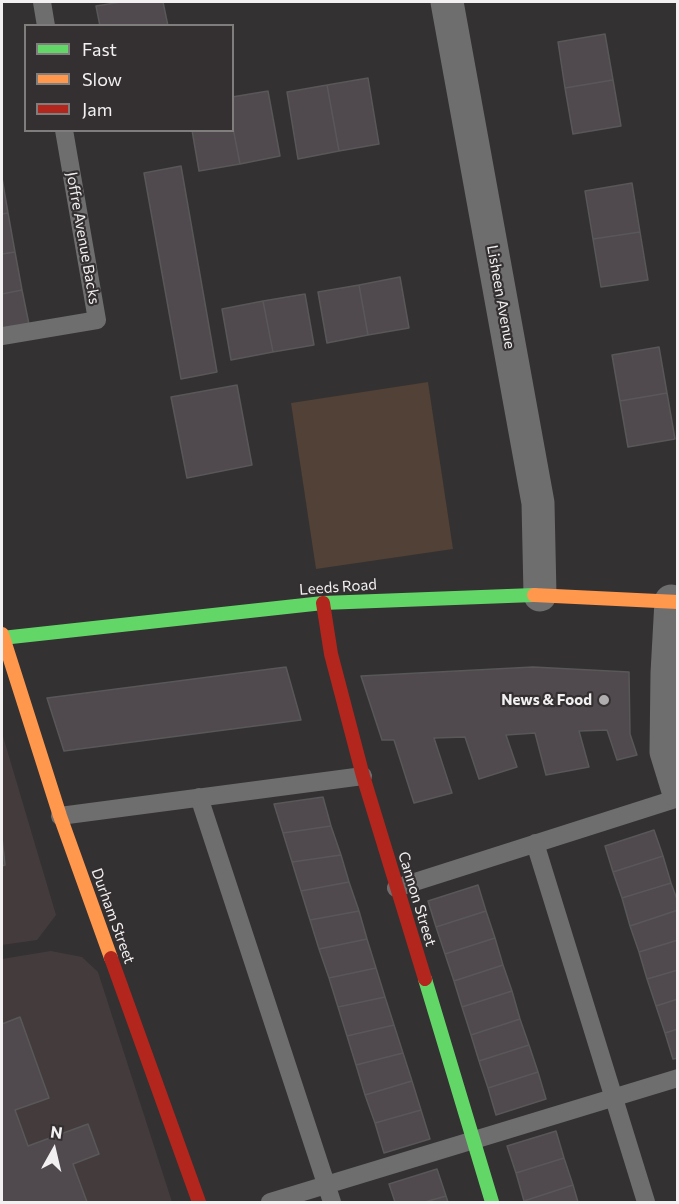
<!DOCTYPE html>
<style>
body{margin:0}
#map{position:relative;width:679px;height:1204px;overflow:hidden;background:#333132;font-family:Commissioner,sans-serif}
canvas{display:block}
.frame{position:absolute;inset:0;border:3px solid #f2f0f0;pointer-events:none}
.legend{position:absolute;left:24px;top:24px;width:210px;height:108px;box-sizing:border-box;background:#343031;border:2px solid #807d7d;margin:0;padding:8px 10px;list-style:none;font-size:18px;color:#f2f0f0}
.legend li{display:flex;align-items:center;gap:12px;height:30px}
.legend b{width:30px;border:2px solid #807d7d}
.north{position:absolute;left:24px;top:1120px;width:60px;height:60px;-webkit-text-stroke:4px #343031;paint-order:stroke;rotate:8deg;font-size:16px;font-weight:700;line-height:24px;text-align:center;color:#f2f0f0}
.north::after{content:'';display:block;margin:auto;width:21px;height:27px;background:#f2f0f0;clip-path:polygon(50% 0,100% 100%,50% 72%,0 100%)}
</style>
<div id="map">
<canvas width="679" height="1204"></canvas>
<div class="frame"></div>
<ul class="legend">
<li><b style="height:8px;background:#63d668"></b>Fast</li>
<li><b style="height:8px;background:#ff974d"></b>Slow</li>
<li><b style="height:8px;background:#b3261e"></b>Jam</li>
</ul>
<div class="north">N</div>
</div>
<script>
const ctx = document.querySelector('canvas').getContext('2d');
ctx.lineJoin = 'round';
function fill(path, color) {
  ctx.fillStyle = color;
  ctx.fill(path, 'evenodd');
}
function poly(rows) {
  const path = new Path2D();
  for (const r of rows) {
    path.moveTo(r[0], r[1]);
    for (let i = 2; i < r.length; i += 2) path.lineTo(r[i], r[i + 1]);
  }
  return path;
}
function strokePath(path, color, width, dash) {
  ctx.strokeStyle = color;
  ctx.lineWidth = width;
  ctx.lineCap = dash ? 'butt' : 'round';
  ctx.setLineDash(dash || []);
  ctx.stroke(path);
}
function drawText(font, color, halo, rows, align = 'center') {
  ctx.font = font + ' Commissioner,sans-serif';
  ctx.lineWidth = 4.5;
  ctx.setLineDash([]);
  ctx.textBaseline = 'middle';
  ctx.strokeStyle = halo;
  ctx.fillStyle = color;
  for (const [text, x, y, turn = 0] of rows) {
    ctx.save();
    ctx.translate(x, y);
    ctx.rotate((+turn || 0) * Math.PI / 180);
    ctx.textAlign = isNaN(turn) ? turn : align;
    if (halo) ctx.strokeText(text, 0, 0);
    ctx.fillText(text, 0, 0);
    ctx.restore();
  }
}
fill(poly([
 [2,733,56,915,37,940,2,945],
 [51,951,82,957,98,972,172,1202,2,1202,2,959]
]), '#443b3d');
fill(poly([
 [428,382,453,549,316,569,291,403]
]), '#514136');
const building = poly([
 [121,2,163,2,168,26,100,26,96,6,121,2],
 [605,34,613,80,565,88,558,42,605,34],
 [368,78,379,144,339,151,327,85,368,78],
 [613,80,621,126,573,134,565,88,613,80],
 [327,85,339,151,298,159,287,92,327,85],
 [268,91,280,156,240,164,232,123,232,97,268,91],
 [232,123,240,164,199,171,192,130,232,130,232,123],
 [181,166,217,372,181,379,144,173,181,166],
 [2,178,8,213,2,214,2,178],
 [632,183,640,232,593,239,585,191,632,183],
 [8,213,15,252,2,254,2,214,8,213],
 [640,232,648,280,601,287,593,239,640,232],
 [15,252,22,290,2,294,2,254,15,252],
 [400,277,409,328,368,335,359,285,400,277],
 [359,285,368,335,327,343,318,292,359,285],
 [22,290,30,329,2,335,2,294,22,290],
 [305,294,314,345,273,352,263,301,305,294],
 [263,301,273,352,231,360,222,309,263,301],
 [659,347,667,393,620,401,612,355,659,347],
 [237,385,252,465,187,478,171,397,237,385],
 [667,393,675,439,628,447,620,401,667,393],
 [286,667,301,720,64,751,47,698,286,667],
 [533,667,629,672,630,734,637,755,617,760,607,730,579,731,589,767,546,775,535,733,506,735,517,767,479,779,465,737,434,738,452,793,414,803,394,740,382,740,361,676,533,667],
 [323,797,331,826,283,833,274,804,323,797],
 [331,826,341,855,292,862,283,833,331,826],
 [654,830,663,856,613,872,605,846,654,830],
 [2,838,5,865,2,866,2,838],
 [341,855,349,882,301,891,292,862,341,855],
 [663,856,671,883,622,898,613,872,663,856],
 [349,882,359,911,310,920,301,891,349,882],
 [671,883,678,902,678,910,630,926,622,898,671,883],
 [478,885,486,911,436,927,428,901,478,885],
 [678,910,678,940,639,952,630,926,678,910],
 [359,911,367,939,319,949,310,920,359,911],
 [486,911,495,938,445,954,436,927,486,911],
 [495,938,503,965,454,981,445,954,495,938],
 [367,939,376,968,329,978,319,949,367,939],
 [678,940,678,970,647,979,639,952,678,940],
 [503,965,512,991,462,1007,454,981,503,965],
 [376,968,385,997,338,1007,329,978,376,968],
 [678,970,678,999,656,1006,647,979,678,970],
 [512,991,520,1019,471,1035,462,1007,512,991],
 [385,997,394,1025,347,1036,338,1007,385,997],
 [678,999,678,1029,665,1033,656,1006,678,999],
 [20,1017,49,1098,15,1110,28,1146,88,1124,99,1154,73,1164,87,1202,3,1202,2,1199,2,1024,20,1017],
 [520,1019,529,1045,479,1061,471,1035,520,1019],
 [394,1025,403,1053,356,1065,347,1036,394,1025],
 [678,1029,678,1058,673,1059,665,1033,678,1029],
 [529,1045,538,1072,488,1088,479,1061,529,1045],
 [403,1053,412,1081,365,1095,356,1065,403,1053],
 [538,1072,546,1099,496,1115,488,1088,538,1072],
 [412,1081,421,1110,375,1123,365,1095,412,1081],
 [421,1110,430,1139,384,1153,375,1123,421,1110],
 [556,1131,564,1158,516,1173,507,1146,556,1131],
 [564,1158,573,1185,524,1201,516,1173,564,1158],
 [437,1169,446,1196,425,1202,395,1202,389,1184,437,1169],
 [573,1185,578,1202,524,1202,524,1201,573,1185],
 [446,1196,448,1202,425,1202,446,1196]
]);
fill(building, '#50494e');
strokePath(building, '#595859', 1.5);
strokePath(poly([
 [42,2,46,26],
 [2,336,97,320,64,130],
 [199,797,332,1202],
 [60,816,363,776],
 [535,843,646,1202],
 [396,888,678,798],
 [270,1202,678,1078]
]), '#6e6e6e', 18);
strokePath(poly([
 [447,2,538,503,540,595],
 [671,601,667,673,666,752,678,791]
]), '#6e6e6e', 33);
strokePath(poly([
 [2,638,323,603,534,595],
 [425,979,492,1202]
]), '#63d668', 14);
strokePath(poly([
 [534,595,678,602],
 [2,634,60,816,111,958]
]), '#ff974d', 14);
strokePath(poly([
 [323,603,331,654,363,776,425,979],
 [111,958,199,1202]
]), '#b3261e', 14);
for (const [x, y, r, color] of [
 [604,700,6,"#afadae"]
]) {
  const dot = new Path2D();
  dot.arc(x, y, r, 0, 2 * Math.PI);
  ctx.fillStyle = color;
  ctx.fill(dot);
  strokePath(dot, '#343031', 2);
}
drawText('15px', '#f2f0f0', '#343031', [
 ["Joffre Avenue Backs",83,238,80],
 ["Lisheen Avenue",501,297,80],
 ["Leeds Road",338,587,-4],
 ["Cannon Street",417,899,73],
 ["Durham Street",113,916,70]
]);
drawText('bold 15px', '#f2f0f0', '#343031', [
 ["News & Food",592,700]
], 'right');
</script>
